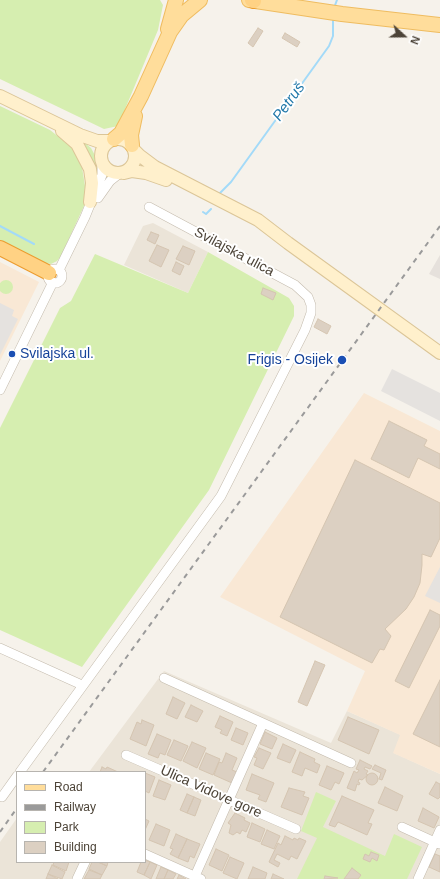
<!DOCTYPE html>
<meta charset="utf-8">
<style>
body{margin:0}
#map{position:relative;width:440px;height:879px;overflow:hidden;background:#f6f2eb;font-family:Arial,sans-serif}
canvas{display:block}
.legend{position:absolute;left:16px;top:771px;width:130px;height:92px;box-sizing:border-box;background:#fff;border:1px solid #b7b4af;margin:0;padding:5px 7px;list-style:none;font-size:12px;color:#4c4337}
.legend li{display:flex;align-items:center;gap:8px;height:20px}
.legend b{width:20px;border:1px solid #b7b4af}
.north{position:absolute;left:384px;top:16px;width:40px;height:40px;-webkit-text-stroke:3px #fff;paint-order:stroke;rotate:111deg;font-size:11px;font-weight:700;line-height:16px;text-align:center;color:#4c4337}
.north::after{content:'';display:block;margin:auto;width:14px;height:18px;background:#4c4337;clip-path:polygon(50% 0,100% 100%,50% 72%,0 100%)}
</style>
<div id="map">
<canvas width="440" height="879"></canvas>
<ul class="legend">
<li><b style="height:5px;background:#ffdd9b"></b>Road</li>
<li><b style="height:5px;background:#9a9a9a"></b>Railway</li>
<li><b style="height:11px;background:#d6eeb0"></b>Park</li>
<li><b style="height:11px;background:#dcd0c2"></b>Building</li>
</ul>
<div class="north">N</div>
</div>
<script>
const ctx = document.querySelector('canvas').getContext('2d');
ctx.lineJoin = 'round';
function fill(path, color) {
  ctx.fillStyle = color;
  ctx.fill(path, 'evenodd');
}
function poly(rows) {
  const path = new Path2D();
  for (const r of rows) {
    if (r.length === 3) {
      path.moveTo(r[0] + r[2], r[1]);
      path.arc(r[0], r[1], r[2], 0, 2 * Math.PI);
      continue;
    }
    path.moveTo(r[0], r[1]);
    for (let i = 2; i < r.length; i += 2) path.lineTo(r[i], r[i + 1]);
  }
  return path;
}
function strokePath(path, color, width, dash) {
  ctx.strokeStyle = color;
  ctx.lineWidth = width;
  ctx.lineCap = dash ? 'butt' : 'round';
  ctx.setLineDash(dash || []);
  ctx.stroke(path);
}
function drawText(font, color, halo, rows, align = 'center') {
  ctx.font = font + ' Arial,sans-serif';
  ctx.lineWidth = 4;
  ctx.setLineDash([]);
  ctx.textBaseline = 'middle';
  ctx.strokeStyle = halo;
  ctx.fillStyle = color;
  for (const [text, x, y, turn = 0] of rows) {
    ctx.save();
    ctx.translate(x, y);
    ctx.rotate((+turn || 0) * Math.PI / 180);
    ctx.textAlign = isNaN(turn) ? turn : align;
    if (halo) ctx.strokeText(text, 0, 0);
    ctx.fillText(text, 0, 0);
    ctx.restore();
  }
}
fill(poly([
 [153,223,208,252,188,293,124,265,143,226],
 [164,671,331,743,347,711,401,735,394,753,440,774,440,879,0,879,0,842,17,818,17,862,145,862,145,772,89,772]
]), '#ebe4d8');
fill(poly([
 [0,262,39,282,0,361],
 [364,393,440,431,440,774,393,753,400,735,347,711,365,671,220,597]
]), '#f9e8d5');
fill(poly([
 [440,255,440,279,429,274]
]), '#e6e1dc');
fill(poly([
 [0,0,160,0,163,5,158,30,118,126,104,129,0,79],
 [0,106,50,130,74,149,82,167,85,186,84,206,61,256,57,261,51,264,45,263,0,240],
 [85,143,91,148,98,161,100,169,97,180,83,146],
 [208,252,289,298,294,306,294,316,209,490,82,667,0,630,0,428,60,308,71,301,95,254,188,293],
 [6,287,7],
 [316,792,336,801,323,827,385,856,394,834,422,847,407,879,297,879,317,838,301,831]
]), '#d6eeb0');
fill(poly([
 [0,303,14,310,12,316,18,319,0,355],
 [392,369,440,393,440,421,381,391],
 [440,567,440,603,425,596]
]), '#e5e2df');
strokePath(poly([
 [334,8,337,0],
 [219,194,231,182,329,46,333,36,333,18],
 [203,212,206,214,211,209],
 [0,226,34,244]
]), '#a3daf8', 2);
const building = poly([
 [258,28,263,31,253,47,248,43,258,28],
 [285,33,300,42,297,47,282,38,285,33],
 [151,232,159,235,155,244,147,240,151,232],
 [157,245,169,250,161,267,149,261,157,245],
 [183,246,195,251,189,265,176,259,183,246],
 [176,262,184,266,180,275,172,271,176,262],
 [263,288,276,293,273,300,261,294,263,288],
 [318,319,331,326,327,334,314,327,318,319],
 [389,421,427,440,424,446,440,454,440,469,418,458,409,478,371,459,389,421],
 [355,460,440,503,440,538,431,557,422,554,422,565,420,583,414,597,406,609,385,629,391,636,384,650,380,649,372,663,280,617,355,460],
 [430,610,440,615,440,626,409,688,395,681,430,610],
 [315,661,325,665,307,706,298,702,315,661],
 [440,680,440,747,413,734,440,680],
 [173,697,185,703,177,719,166,714,173,697],
 [191,705,203,711,197,722,185,717,191,705],
 [220,716,233,722,227,736,220,733,222,730,215,727,220,716],
 [348,717,379,730,369,754,338,740,348,717],
 [142,720,154,725,146,746,130,739,137,722,141,724,142,720],
 [236,728,248,733,243,745,231,740,236,728],
 [265,732,277,738,272,749,260,744,265,732],
 [157,734,171,740,165,755,160,753,158,758,148,754,157,734],
 [174,740,188,746,181,761,167,755,174,740],
 [192,742,206,748,197,768,183,761,192,742],
 [283,744,296,750,290,763,277,758,283,744],
 [259,748,271,753,263,769,254,765,257,758,254,757,259,748],
 [300,752,315,759,314,762,320,765,317,773,305,768,302,776,292,772,300,752],
 [206,753,220,759,213,775,199,769,206,753],
 [226,753,237,758,232,770,237,772,232,783,214,775,219,762,222,763,226,753],
 [360,760,372,766,370,769,365,767,364,769,368,771,366,774,368,775,362,780,359,779,358,782,360,783,359,785,357,784,355,791,347,788,354,771,357,773,359,770,356,769,360,760],
 [375,765,386,770,382,780,379,779,381,773,372,769,375,765],
 [327,766,344,773,339,784,335,782,331,790,319,785,327,766],
 [102,767,106,769,107,767,118,772,100,772,102,767],
 [145,773,155,777,149,793,145,791,145,773],
 [372,779,6],
 [252,774,274,783,266,802,258,799,260,795,246,790,252,774],
 [159,780,171,785,165,800,153,796,159,780],
 [436,782,440,784,440,797,438,799,429,794,436,782],
 [385,787,403,796,397,811,378,803,385,787],
 [289,788,305,792,303,796,309,798,302,815,281,807,289,788],
 [187,794,194,797,187,813,180,810,187,794],
 [342,796,374,810,368,823,372,824,367,835,338,822,335,827,329,825,342,796],
 [194,797,201,800,195,816,187,813,194,797],
 [423,808,439,817,434,828,418,821,423,808],
 [235,813,245,818,244,820,250,823,246,832,242,830,240,834,237,832,233,835,229,833,231,825,228,823,235,813],
 [145,819,149,821,145,830,145,819],
 [252,823,265,829,260,842,247,837,252,823],
 [156,824,170,830,164,846,149,840,156,824],
 [267,830,280,836,274,849,261,844,267,830],
 [176,834,187,839,178,858,170,854,173,849,170,848,176,834],
 [285,836,293,840,294,838,298,840,299,838,306,841,297,859,291,856,289,860,277,854,274,860,280,863,278,867,269,862,278,843,281,845,285,836],
 [187,839,200,844,194,858,190,856,188,862,178,858,187,839],
 [216,849,229,855,222,871,209,865,216,849],
 [371,852,379,855,377,861,372,858,370,862,363,859,365,854,369,856,371,852],
 [435,854,440,856,440,872,429,867,435,854],
 [230,857,244,863,237,879,223,873,230,857],
 [145,860,150,862,144,875,137,872,141,862,145,862,145,860],
 [54,862,69,862,66,871,53,865,54,862],
 [92,862,98,862,107,866,102,875,89,869,92,862],
 [98,862,108,862,107,866,98,862],
 [150,862,157,865,151,879,144,875,150,862],
 [52,865,65,872,62,879,48,874,52,865],
 [161,867,168,870,164,879,156,879,161,867],
 [253,867,267,873,265,879,248,879,253,867],
 [352,868,361,875,358,879,344,879,352,868],
 [89,870,102,875,100,879,84,879,89,870],
 [168,870,176,874,173,879,164,879,168,870],
 [48,874,58,879,46,879,48,874],
 [273,874,284,879,271,879,273,874],
 [179,875,186,879,177,879,179,875],
 [325,876,338,878,324,879,325,876]
]);
fill(building, '#dcd0c2');
strokePath(building, '#d5c5b1', 1);
const minor = poly([
 [98,198,110,181,120,173],
 [55,276,7],
 [59,270,85,217,102,175,102,164],
 [0,390,53,282],
 [0,648,82,685],
 [164,678,351,763],
 [126,755,296,829],
 [20,772,221,496,305,330,311,313,311,305,308,297,295,285,149,207],
 [2,797,17,776],
 [402,827,439,844],
 [145,854,201,879],
 [195,876,263,723],
 [77,879,85,862],
 [418,879,440,830]
]);
const secondary = poly([
 [0,96,80,135,97,141,109,141],
 [62,131,77,144,90,169,92,183,90,202],
 [118,156,17],
 [134,150,139,155,155,167,258,220,288,243,440,353],
 [124,173,132,171,146,173,166,180]
]);
const primary = poly([
 [249,0,342,14,440,25],
 [168,29,176,0],
 [114,139,121,133,141,96,170,32,182,15,200,0],
 [132,145,131,135,135,116]
]);
const trunk = poly([
 [252,0,254,1],
 [0,248,49,273]
]);
strokePath(minor, '#c3baac', 10);
strokePath(secondary, '#dbc597', 14);
strokePath(primary, '#efbc60', 16);
strokePath(trunk, '#ec9c2f', 16);
strokePath(minor, '#fff', 9);
strokePath(secondary, '#fff0cc', 12);
strokePath(primary, '#ffdd9b', 14);
strokePath(trunk, '#ffd284', 14);
strokePath(poly([
 [43,772,440,226],
 [0,832,17,808]
]), '#9a9a9a', 2, [5, 5]);
for (const [x, y, r, color] of [
 [12,354,4,"#1a4fb4"],
 [342,360,5,"#1a4fb4"]
]) {
  const dot = new Path2D();
  dot.arc(x, y, r, 0, 2 * Math.PI);
  ctx.fillStyle = color;
  ctx.fill(dot);
  strokePath(dot, '#fff', 1.5);
}
drawText('14px', '#4c4337', '#fff', [
 ["Svilajska ulica",234,252,28],
 ["Ulica Vidove gore",211,792,24]
]);
drawText('14px', '#164399', '#fff', [
 ["Svilajska ul.",20,354],
 ["Frigis - Osijek",333,360,"right"]
], 'left');
drawText('italic 15px', '#2178a9', '#fff', [
 ["Petruš",289,102,-54]
]);
</script>
